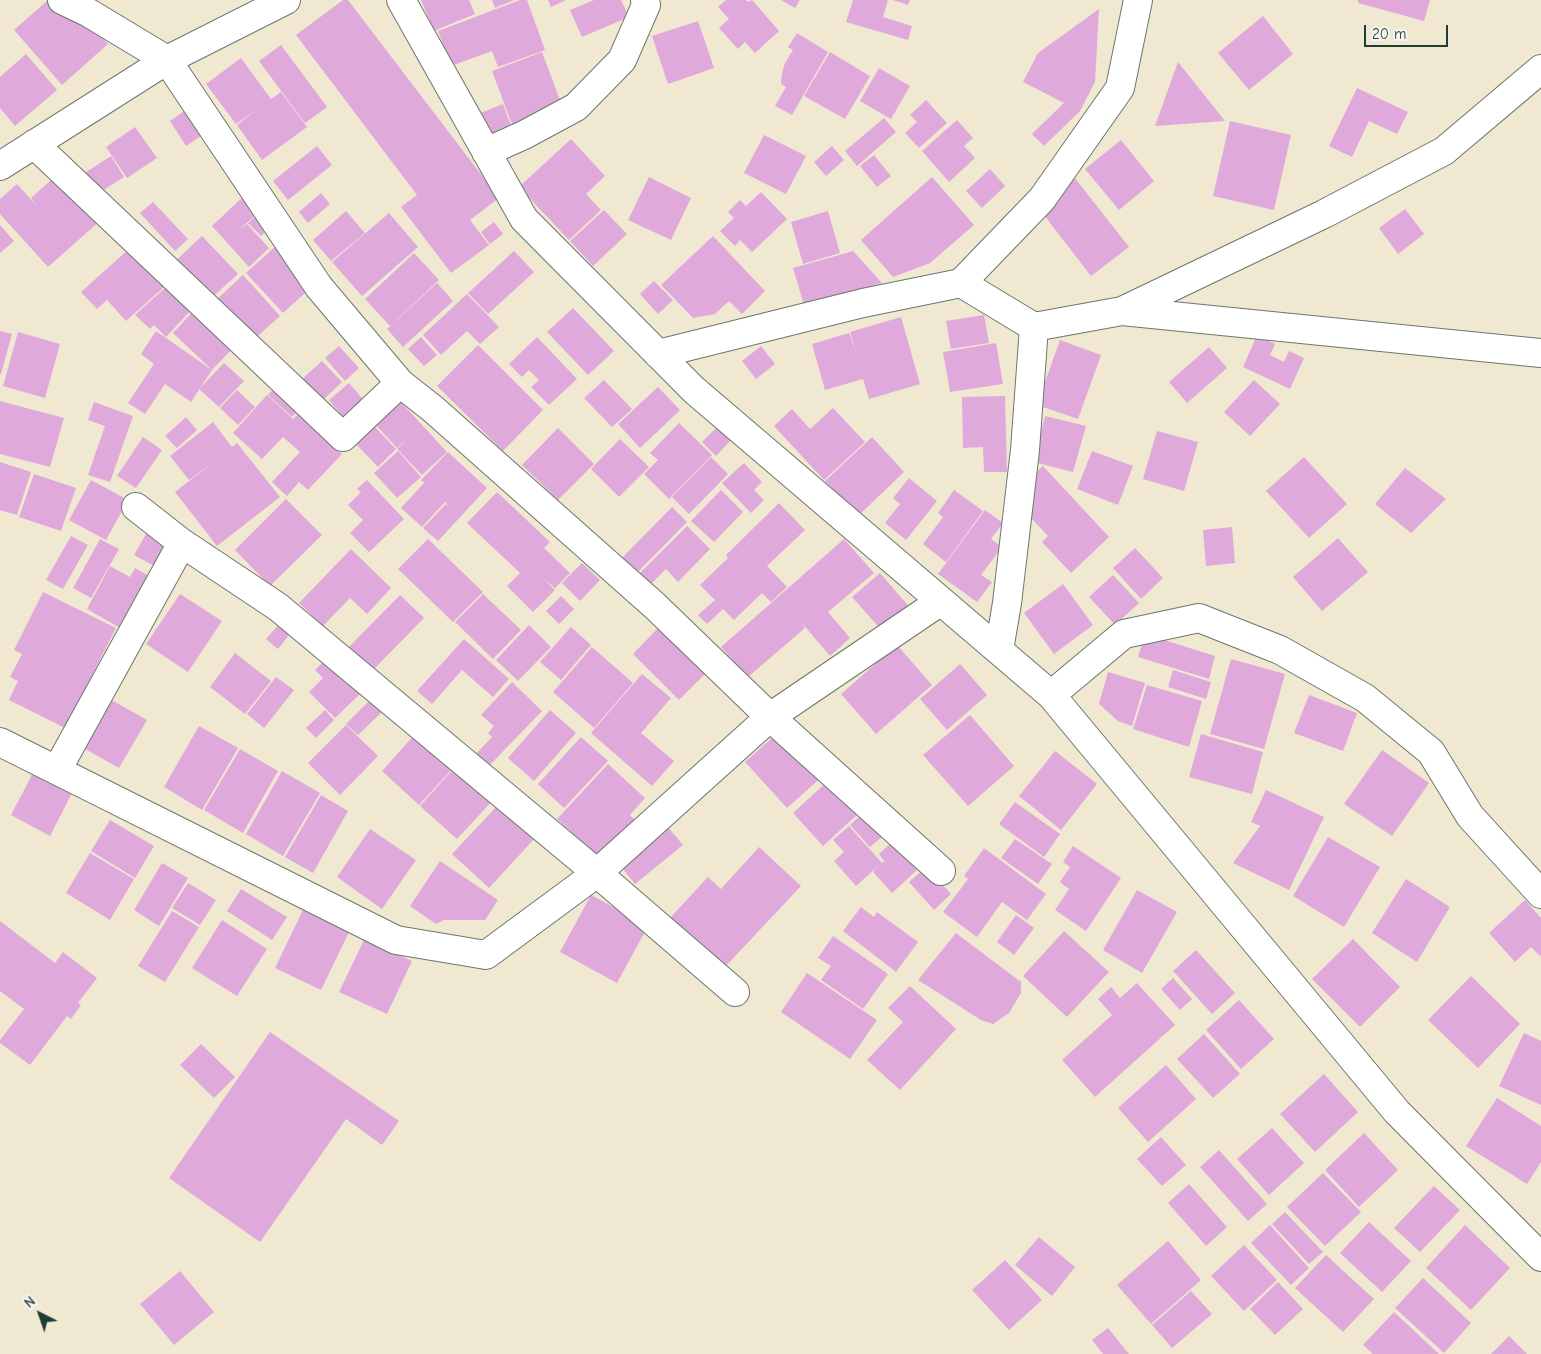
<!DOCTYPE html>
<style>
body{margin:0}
#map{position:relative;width:1541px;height:1354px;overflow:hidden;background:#f0e8d1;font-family:"Comic Neue",sans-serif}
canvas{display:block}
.north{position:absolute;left:15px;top:1289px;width:50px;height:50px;-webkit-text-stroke:4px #f6f6f2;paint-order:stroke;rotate:319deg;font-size:14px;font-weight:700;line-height:20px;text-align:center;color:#1f3d34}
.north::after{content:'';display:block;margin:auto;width:18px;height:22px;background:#1f3d34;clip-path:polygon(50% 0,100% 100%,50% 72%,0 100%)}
.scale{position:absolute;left:1364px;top:25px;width:84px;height:22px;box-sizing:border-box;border:2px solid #1f3d34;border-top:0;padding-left:6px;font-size:15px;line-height:18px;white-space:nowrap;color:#1f3d34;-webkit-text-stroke:4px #f6f6f2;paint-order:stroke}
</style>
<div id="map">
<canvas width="1541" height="1354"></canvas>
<div class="north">N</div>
<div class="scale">20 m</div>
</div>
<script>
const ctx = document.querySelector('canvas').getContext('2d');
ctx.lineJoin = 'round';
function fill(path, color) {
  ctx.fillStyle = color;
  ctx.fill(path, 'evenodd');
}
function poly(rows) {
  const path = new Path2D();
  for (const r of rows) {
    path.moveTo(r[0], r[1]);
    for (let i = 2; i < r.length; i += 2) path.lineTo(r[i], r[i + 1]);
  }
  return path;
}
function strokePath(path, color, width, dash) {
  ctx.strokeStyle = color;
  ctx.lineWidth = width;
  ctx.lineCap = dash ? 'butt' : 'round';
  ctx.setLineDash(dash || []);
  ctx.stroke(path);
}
fill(poly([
 [48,0,51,0,67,19,77,9,108,44,62,85,14,30],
 [343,0,348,0,499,198,470,220,489,245,451,273,401,207,417,195,296,35],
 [421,0,469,0,475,14,434,31],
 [492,0,514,0,495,8],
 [520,0,527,0,545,50,498,67,492,51,451,66,438,31],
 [548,0,566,0,551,7],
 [594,0,621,0,629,17,582,37,570,10],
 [726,0,746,0,748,2,752,0,779,31,755,53,745,42,738,49,719,28,729,19,718,7],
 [781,0,800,0,795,8],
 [853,0,888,0,883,17,912,26,908,40,846,22],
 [893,0,910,0,908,5],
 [1358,0,1430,0,1424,21,1358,3],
 [1099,9,1095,82,1080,111,1044,146,1032,134,1064,103,1023,82,1038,53],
 [1263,16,1293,54,1249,90,1218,53],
 [698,21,714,68,668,84,652,36],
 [797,33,828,52,792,115,775,106,786,87,781,84,782,73,785,63,793,50,788,47],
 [281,45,327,107,305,123,259,61],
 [542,52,563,108,513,127,492,71],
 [830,52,870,76,845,119,804,96],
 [26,54,57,90,15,126,0,108,0,77],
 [241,58,271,99,281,92,307,127,262,160,237,125,256,110,236,124,206,84],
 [1178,62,1225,121,1155,126],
 [879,68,910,86,891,119,860,101],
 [1357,88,1408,112,1397,134,1369,121,1352,157,1329,146],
 [926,100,947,123,919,148,905,133,917,122,910,115],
 [503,104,512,128,487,138,478,114],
 [187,109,204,134,186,146,170,121],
 [884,118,896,132,857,166,845,151],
 [957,120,973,138,964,146,975,158,949,182,922,151],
 [1230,121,1291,135,1274,210,1213,196],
 [135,127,157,158,127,178,106,147],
 [764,135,806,156,786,194,744,173],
 [571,139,605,176,586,194,601,210,569,240,519,187],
 [1121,140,1154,181,1119,210,1085,169],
 [317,146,332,165,288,200,273,181],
 [832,146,844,160,826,176,814,162],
 [874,155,891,176,877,187,860,166],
 [111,156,124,177,99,193,86,172],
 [990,169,1005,186,982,208,966,191],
 [60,172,102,219,48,267,0,214,0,199,17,184,38,207,31,198],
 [649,177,691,198,671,240,628,220],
 [932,177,974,225,930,263,893,277,861,240],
 [1074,177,1129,247,1091,276,1037,206],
 [761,192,787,219,752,252,740,240,735,246,720,231,734,218,728,212,740,200,746,206],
 [321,193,330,204,308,223,299,212],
 [246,194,261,210,239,230,247,224,269,248,249,267,212,226],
 [153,202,188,239,175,251,140,213],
 [1405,209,1424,234,1398,254,1379,228],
 [262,210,274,224,261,236,248,223],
 [604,210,627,234,593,266,570,241],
 [346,211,365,233,331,261,313,240],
 [828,211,840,253,803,264,791,222],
 [389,213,418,247,362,296,332,262],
 [494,222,503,234,490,244,481,232],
 [0,225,14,241,0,253],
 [202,236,238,274,208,301,173,263],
 [713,236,765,291,742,314,729,301,715,314,693,318,661,285],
 [277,245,314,285,283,313,246,273],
 [130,248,164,287,126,321,107,300,97,309,81,292],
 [514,251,534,272,488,314,468,293],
 [853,251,882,283,804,305,793,268],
 [414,253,439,280,390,326,365,299],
 [243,275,280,316,252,341,215,301],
 [654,281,673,300,658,314,640,294],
 [437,283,453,301,403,347,387,329],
 [166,287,195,306,166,337,154,325,150,329,135,315],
 [467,294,499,327,480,344,467,331,441,355,423,335],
 [197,307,237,344,212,370,173,333],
 [573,308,614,351,588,375,547,332],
 [984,315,989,343,951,349,946,321],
 [901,317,920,384,869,399,863,379,825,390,812,344,849,333,856,353,850,332],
 [0,331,12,334,1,374,0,374],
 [156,331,212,370,191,402,165,384,145,414,128,403,154,364,141,354],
 [18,332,60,344,45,398,3,386],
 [1257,335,1275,344,1270,355,1284,362,1289,351,1304,358,1290,389,1243,367],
 [421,337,437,355,424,366,408,349],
 [537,337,577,379,549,405,531,387,539,380,529,370,522,377,509,364],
 [1060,340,1101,355,1078,419,1037,405],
 [996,343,1003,384,950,392,943,352],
 [478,345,543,410,503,451,437,386],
 [339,346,359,368,345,381,325,358],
 [761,346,775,364,756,379,742,361],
 [1209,347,1227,368,1187,403,1169,382],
 [322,361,342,382,322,401,302,379],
 [224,363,244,381,219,407,199,389],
 [604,380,632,409,612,427,584,398],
 [1254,380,1280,404,1250,436,1224,412],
 [280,382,305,404,292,417,268,395],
 [349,383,368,405,348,423,329,400],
 [658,387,680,410,640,448,618,424],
 [237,390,255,407,238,425,220,408],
 [267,395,293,419,298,414,342,454,308,490,299,482,287,496,272,482,300,452,283,437,262,459,233,433],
 [1005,396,1007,472,984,472,983,447,963,448,962,397],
 [399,400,447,452,422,475,397,449,411,435,397,448,374,423],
 [0,401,64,418,50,467,0,454],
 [94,402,133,416,110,482,88,475,105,426,88,420],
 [833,408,865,442,824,480,774,426,792,409,810,429],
 [1045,416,1086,426,1073,472,1033,462],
 [186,417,197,430,177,448,165,436],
 [213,422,232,447,237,443,280,497,217,546,175,492,216,460,189,480,170,456],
 [679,423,712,455,669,499,644,474,658,460,650,453],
 [373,425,396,449,378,467,354,442],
 [717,427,731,440,716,456,702,442],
 [558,428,594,464,558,500,522,465],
 [1157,431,1198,442,1184,491,1143,479],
 [143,437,162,450,136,488,117,476],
 [872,437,904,472,858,516,825,481],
 [620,439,649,467,619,497,591,469],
 [398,451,421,477,397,498,374,473],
 [1092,451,1133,466,1118,505,1077,489],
 [448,452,487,488,438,541,423,528,446,504,450,507,445,502,422,527,401,508,424,483,428,486,421,480],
 [711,457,728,474,689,514,672,497],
 [1304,457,1347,504,1309,538,1266,491],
 [0,462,31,472,17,515,0,510],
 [744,463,762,482,754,490,764,500,751,513,722,483],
 [1043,466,1109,537,1071,573,1042,542,1048,536,1031,518,1027,506,1033,475],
 [1405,468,1446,499,1411,533,1375,504],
 [34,474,76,488,61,531,19,517],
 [909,478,937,501,906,540,885,523,900,504,893,498],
 [91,480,128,500,106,540,69,520],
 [367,480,404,519,369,552,350,533,363,520,348,505,361,492,357,489],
 [721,490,743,512,714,542,691,521],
 [954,490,983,511,946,562,923,544,943,517,938,513],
 [497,492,550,542,544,548,570,573,555,588,544,579,555,590,533,612,507,586,520,573,467,523],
 [286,499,322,535,270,586,235,550],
 [779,503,805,530,767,566,787,587,771,602,762,593,734,620,723,609,707,624,698,615,715,600,700,585,728,558,726,555],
 [672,507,687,522,637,573,622,558],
 [985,510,1003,523,991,539,1002,547,981,575,992,582,977,602,938,574],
 [687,526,710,549,678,582,666,569,650,585,639,574],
 [150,527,171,539,156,567,134,555],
 [1232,527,1235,563,1206,566,1203,530],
 [71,536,88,545,63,589,46,580],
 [1338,538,1368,572,1322,611,1293,577],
 [100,539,119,549,91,598,73,588],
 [428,539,483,592,453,622,398,569],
 [844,539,874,573,828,612,850,638,830,656,801,622,805,628,748,677,721,647],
 [1135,548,1163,578,1141,599,1113,568],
 [351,549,391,588,367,614,350,598,323,626,299,603],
 [582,563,600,580,580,601,562,583],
 [110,566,130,577,135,568,149,576,120,628,87,609],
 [880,573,911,609,884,633,852,597],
 [1113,575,1139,603,1115,625,1089,597],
 [1063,584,1093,625,1054,654,1024,613],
 [43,592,116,628,65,728,9,700,18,681,10,677,22,654,14,650],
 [180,594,222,621,188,672,146,644],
 [483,594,521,630,493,659,455,622],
 [400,595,424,618,369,674,345,651],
 [561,596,574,609,559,624,546,611],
 [286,616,297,625,278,649,266,639],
 [529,625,551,647,518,681,496,660],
 [571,627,591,645,561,680,540,662],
 [659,627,705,674,679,700,633,654],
 [1145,634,1215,656,1209,679,1138,657],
 [464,639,509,679,493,697,462,670,432,704,417,691],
 [897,645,932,685,876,734,841,694],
 [592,647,633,683,594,728,553,692],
 [235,653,271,681,245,714,210,687],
 [329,656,363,691,335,718,309,692,323,678,315,670],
 [1231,659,1285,674,1264,749,1210,734],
 [960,664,987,695,947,730,920,699],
 [1173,670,1211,682,1206,699,1168,687],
 [1108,672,1145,683,1132,726,1118,721,1099,704],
 [642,674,671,698,641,733,674,761,652,786,591,733],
 [276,677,294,690,264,728,247,714],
 [512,682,542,711,484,771,471,759,492,737,488,733,494,726,481,715],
 [1147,685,1202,701,1189,747,1133,729],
 [1309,695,1357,713,1343,751,1294,733],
 [106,697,147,720,119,768,78,745],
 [370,700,382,712,358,735,346,724],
 [325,710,334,720,316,738,306,728],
 [550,710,576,733,534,781,508,758],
 [970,715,1014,766,968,806,923,755],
 [346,725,378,756,340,795,308,763],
 [199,726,238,748,202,810,164,787],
 [782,729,824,775,787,808,745,762],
 [416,733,454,767,419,805,382,771],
 [1201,734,1263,752,1252,794,1189,777],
 [581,737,608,761,564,808,538,784],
 [240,749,278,771,243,833,204,810],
 [1382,750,1429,783,1392,836,1344,804],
 [1055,751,1097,784,1061,830,1019,796],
 [608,764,645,798,630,815,638,823,601,859,557,819],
 [456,766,493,800,457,839,420,806],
 [34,771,73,791,50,836,11,815],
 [282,771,320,793,283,856,246,834],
 [829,780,859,813,823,846,793,813],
 [1266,790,1324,817,1289,890,1233,863,1260,826,1251,822],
 [321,795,348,811,313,873,285,857],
 [1015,802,1060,834,1044,857,999,824],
 [498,805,535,838,489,888,452,854],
 [863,813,884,835,870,847,850,825],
 [110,820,154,846,135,878,91,851],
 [667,826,683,845,635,884,619,864],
 [849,826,882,863,884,861,879,854,892,842,917,870,892,893,873,872,877,867,856,886,834,861,844,852,833,840],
 [370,829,416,860,382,909,337,877],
 [1328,837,1380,867,1344,927,1293,896],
 [1015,839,1052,864,1038,884,1001,858],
 [1073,846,1121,878,1086,931,1055,910,1069,889,1060,882,1070,867,1063,862],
 [759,847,801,886,724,968,670,918,708,877,721,889],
 [984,848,1046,894,1027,920,1002,902,977,937,943,912,968,879,964,876],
 [90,853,134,879,110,920,66,893],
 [440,861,498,900,485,920,444,920,436,924,410,906],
 [162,863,188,878,159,926,134,910],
 [926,867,951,894,934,910,909,882],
 [1406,879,1450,907,1417,962,1372,933],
 [188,883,216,900,200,925,172,908],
 [241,889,287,917,272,940,227,911],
 [1137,890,1177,912,1142,973,1103,950],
 [591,895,648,926,617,983,560,952],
 [1525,900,1541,918,1541,955,1540,956,1531,947,1515,962,1489,933],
 [861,907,874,917,877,912,918,942,896,972,843,931],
 [303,910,349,932,321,990,275,968],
 [172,911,199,927,165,982,138,966],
 [1016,915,1034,928,1014,955,997,942],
 [222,920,267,949,237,996,192,968],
 [0,921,55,963,63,952,97,978,78,1003,81,1005,71,1019,67,1016,30,1065,0,1043,0,1040,24,1009,0,991],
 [1064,931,1109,972,1067,1017,1023,976],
 [956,933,1021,982,1021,993,1009,1013,993,1024,981,1020,918,980],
 [833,936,888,974,863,1009,821,980,831,966,818,958],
 [365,938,412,961,387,1014,339,992],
 [1353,939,1400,987,1360,1027,1312,979],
 [1196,950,1235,993,1212,1014,1173,971],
 [807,973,877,1020,850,1059,781,1012],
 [1471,976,1520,1024,1478,1068,1428,1020],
 [1173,978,1192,999,1180,1010,1161,989],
 [1137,983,1175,1025,1095,1097,1062,1060,1112,1015,1098,999,1111,987,1120,998],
 [910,986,956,1029,900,1090,867,1060,903,1022,888,1008],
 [1239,1000,1274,1039,1241,1069,1206,1030],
 [270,1032,399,1121,382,1145,346,1119,260,1242,169,1178],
 [1524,1033,1541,1041,1541,1105,1499,1086],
 [1204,1034,1240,1074,1213,1098,1177,1059],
 [201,1044,235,1077,214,1098,180,1065],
 [1166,1065,1196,1099,1148,1142,1118,1108],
 [1324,1074,1358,1112,1315,1152,1280,1114],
 [1497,1098,1541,1126,1541,1162,1527,1184,1466,1146],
 [1272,1128,1304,1163,1269,1195,1237,1159],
 [1364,1133,1398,1170,1359,1207,1325,1170],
 [1161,1137,1186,1165,1162,1186,1137,1159],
 [1219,1150,1267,1204,1248,1221,1200,1167],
 [1323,1173,1361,1212,1325,1246,1287,1207],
 [1189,1184,1227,1227,1206,1246,1168,1203],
 [1434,1186,1460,1210,1420,1252,1394,1228],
 [1285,1212,1323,1252,1309,1264,1272,1224],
 [1369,1222,1411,1261,1382,1292,1340,1253],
 [1270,1225,1309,1268,1291,1285,1251,1243],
 [1465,1225,1510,1268,1471,1310,1426,1268],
 [1039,1237,1075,1267,1052,1296,1015,1265],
 [1168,1241,1201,1280,1151,1324,1117,1285],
 [1244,1245,1277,1280,1244,1311,1211,1276],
 [1326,1255,1374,1299,1343,1332,1295,1288],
 [1005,1260,1042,1300,1009,1330,972,1290],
 [180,1271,214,1312,174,1345,140,1304],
 [1423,1278,1471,1323,1444,1353,1395,1308],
 [1278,1282,1303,1309,1275,1335,1250,1309],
 [1191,1291,1212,1314,1172,1348,1152,1325],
 [1394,1312,1439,1354,1373,1354,1363,1345],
 [1108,1328,1129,1354,1103,1354,1092,1340],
 [1509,1336,1527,1354,1491,1354]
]), '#e0a9db');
const street = poly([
 [62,0,89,13,167,60,319,287,400,383,433,409,655,606,770,717,941,871],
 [401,0,524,219,694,390,1051,695,1397,1112,1541,1257],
 [34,144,343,437,400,383],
 [486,152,524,135,576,107,622,60,646,5,645,0],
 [0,166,167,60,286,0],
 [961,283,1042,199,1120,88,1138,0],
 [1122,311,1324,214,1444,151,1541,69],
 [658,354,863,303,961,283,1034,327,1122,311,1541,353],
 [136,507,182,543,278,607,597,873,735,992],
 [999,650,1007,603,1025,450,1034,327],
 [1051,695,1124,634,1199,618,1280,650,1365,698,1431,752,1470,816,1541,894],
 [0,742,396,940,486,955,597,873,770,717,941,601],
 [57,770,182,543]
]);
strokePath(street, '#68796b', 30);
strokePath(street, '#fff', 28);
</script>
